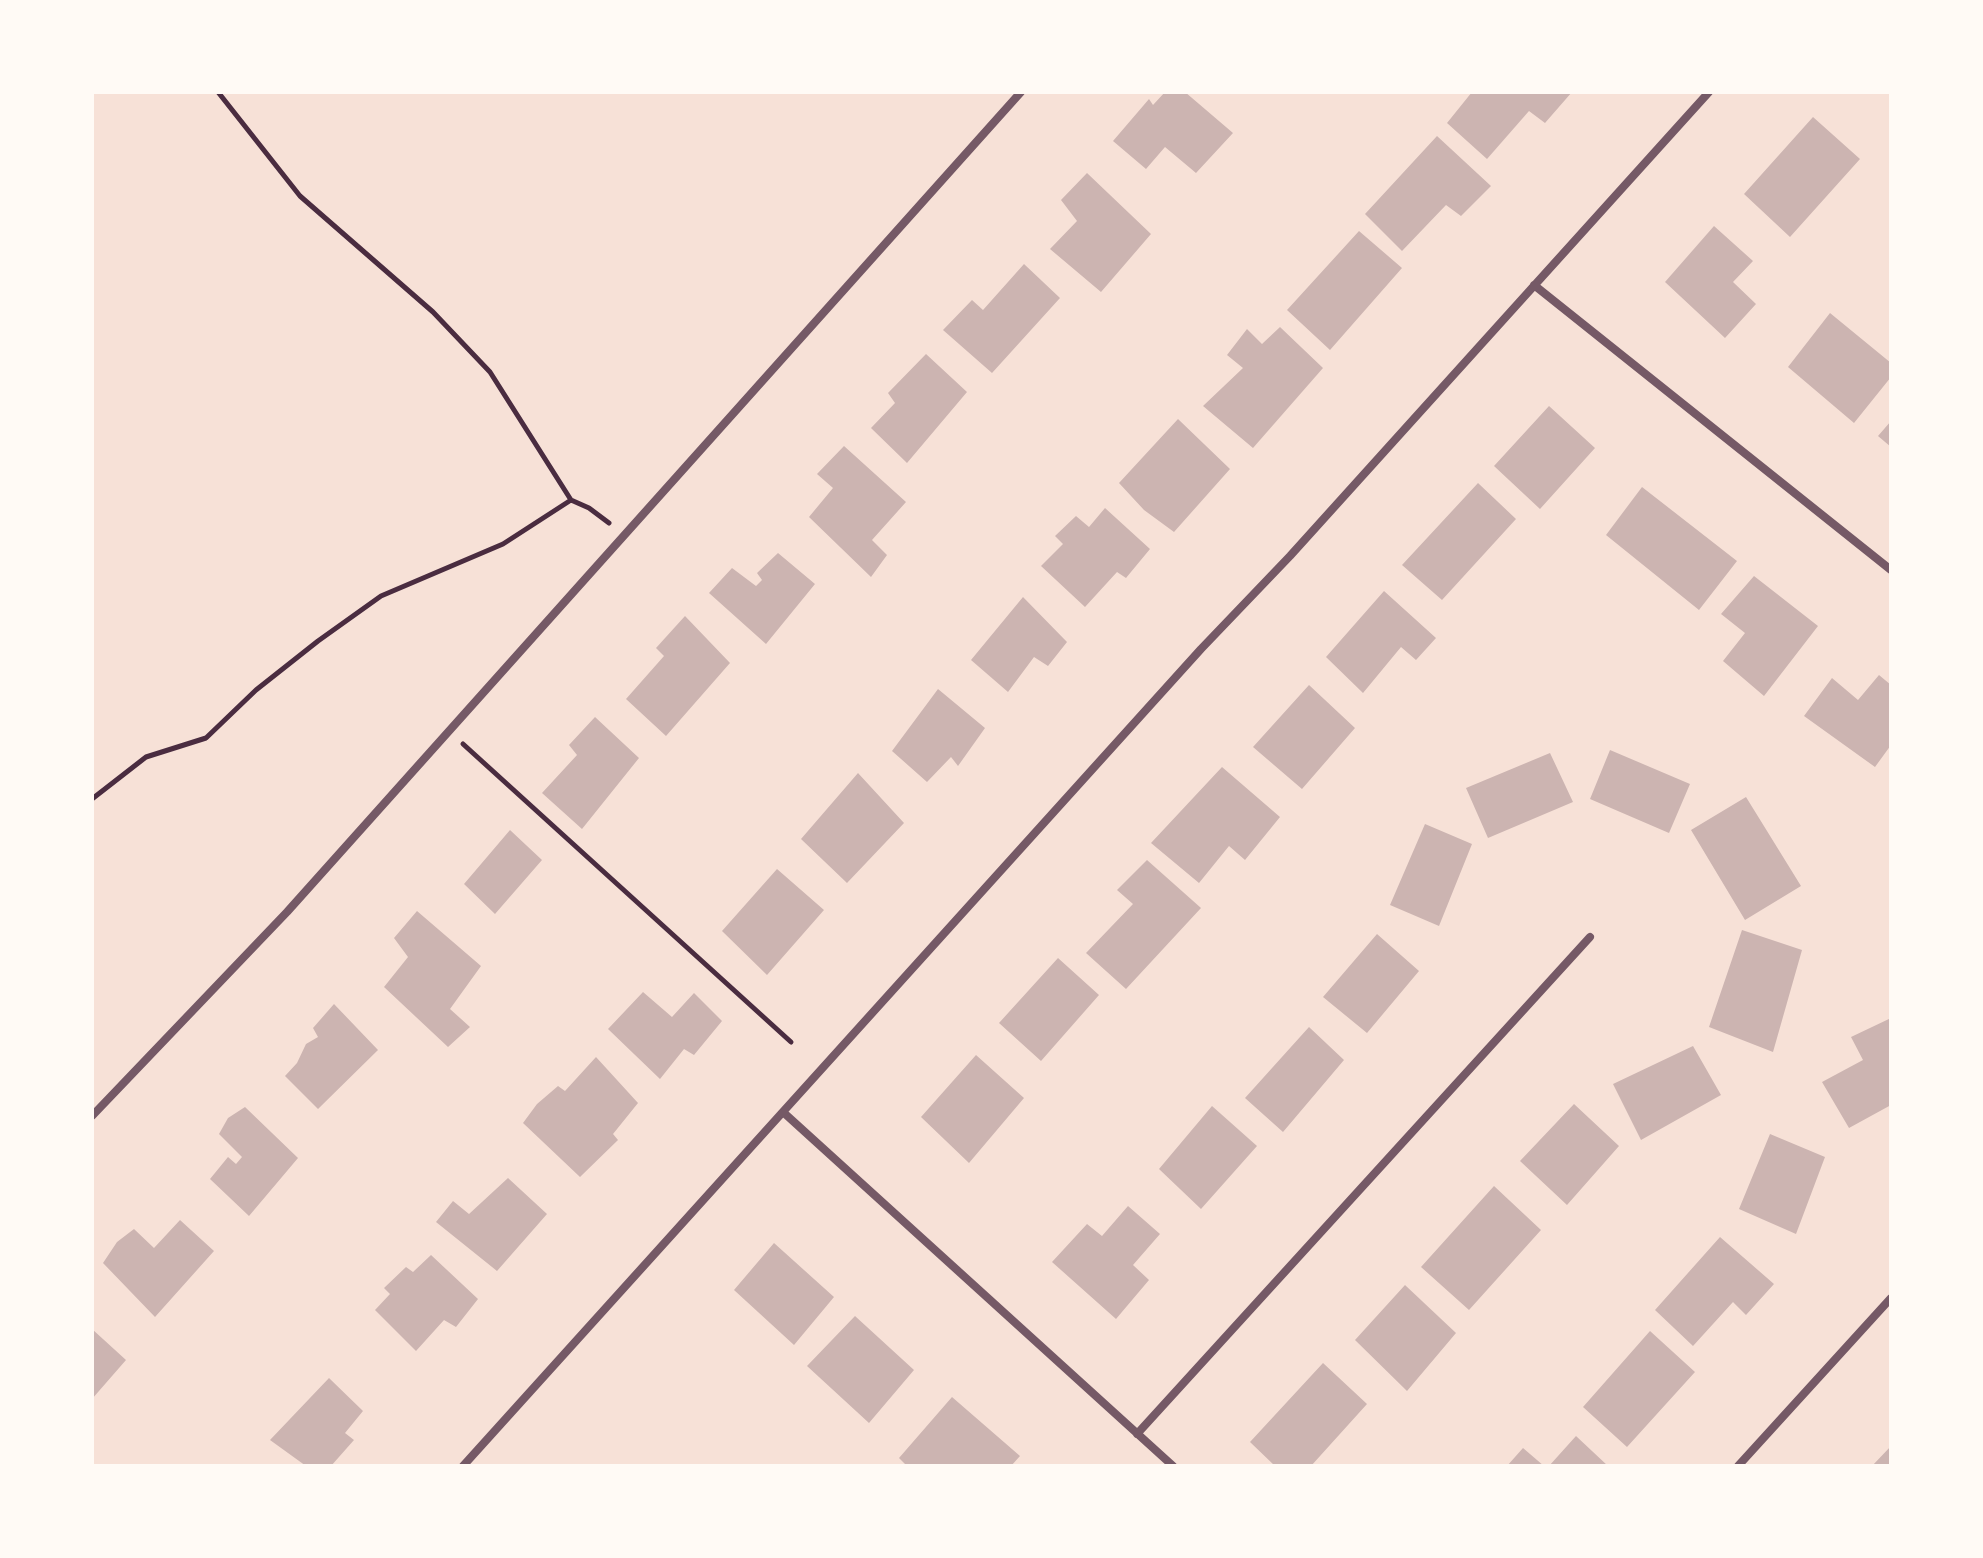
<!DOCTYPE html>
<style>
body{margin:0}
#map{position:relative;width:1983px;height:1558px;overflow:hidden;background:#f7e1d7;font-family:"Varela Round",sans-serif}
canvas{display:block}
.frame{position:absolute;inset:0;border:94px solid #fffaf5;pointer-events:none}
</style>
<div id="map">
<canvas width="1983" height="1558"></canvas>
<div class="frame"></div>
</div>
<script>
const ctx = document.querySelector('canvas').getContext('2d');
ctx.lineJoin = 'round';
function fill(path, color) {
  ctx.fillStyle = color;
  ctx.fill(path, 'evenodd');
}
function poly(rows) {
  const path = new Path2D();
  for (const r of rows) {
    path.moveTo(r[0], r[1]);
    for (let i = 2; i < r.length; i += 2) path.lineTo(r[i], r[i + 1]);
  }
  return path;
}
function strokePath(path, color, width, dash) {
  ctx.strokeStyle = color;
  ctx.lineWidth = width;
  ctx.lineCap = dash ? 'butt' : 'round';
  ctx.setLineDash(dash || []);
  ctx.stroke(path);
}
fill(poly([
 [1165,92,1185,92,1233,133,1196,173,1165,147,1146,169,1113,141,1149,99,1153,105],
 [1472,92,1572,92,1545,123,1529,111,1487,159,1447,123],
 [1813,117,1860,159,1790,237,1744,194],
 [1437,136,1491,186,1461,216,1446,205,1402,251,1365,214],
 [1087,173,1151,234,1101,292,1050,249,1077,221,1061,200],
 [1714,226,1753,261,1733,282,1756,304,1725,338,1665,282],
 [1359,231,1402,268,1330,350,1287,310],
 [1024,264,1060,298,992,373,943,330,972,300,983,310],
 [1830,313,1891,363,1891,377,1854,423,1788,367],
 [1280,327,1323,368,1253,448,1203,406,1243,368,1227,355,1247,329,1262,344],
 [926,354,967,392,907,463,871,428,895,403,888,393],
 [1549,406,1595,448,1540,509,1494,466],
 [1178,419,1230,469,1174,532,1144,510,1119,483],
 [1891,421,1891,447,1878,436],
 [844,446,906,502,872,540,887,555,871,577,809,517,833,488,817,474],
 [1478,483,1516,519,1442,600,1402,565],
 [1642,487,1737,561,1699,610,1606,535],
 [1105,508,1150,549,1126,578,1117,572,1085,607,1041,566,1063,544,1055,536,1076,516,1089,527],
 [778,553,815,584,766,644,709,593,732,568,756,586,762,580,757,573],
 [1754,576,1818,626,1764,696,1723,661,1745,633,1721,614],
 [1384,591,1436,638,1416,660,1401,647,1363,693,1326,657],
 [1023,597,1067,642,1048,666,1034,657,1008,692,971,660],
 [685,616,730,663,666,736,626,699,664,656,656,648],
 [1879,675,1891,685,1891,745,1875,767,1804,716,1832,678,1858,700],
 [1309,685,1355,728,1302,789,1253,747],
 [938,689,985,728,958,766,951,757,927,782,892,751],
 [595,717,639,758,582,829,542,793,577,755,569,745],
 [1610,750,1690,784,1669,833,1590,799],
 [1550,753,1573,802,1488,838,1466,788],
 [1222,767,1280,817,1245,860,1229,846,1199,883,1151,843],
 [858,773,904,823,847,883,801,839],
 [1746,797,1801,886,1745,920,1691,830],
 [1425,824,1472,844,1439,926,1390,905],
 [510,830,542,860,495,914,464,884],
 [1147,860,1201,908,1126,989,1086,953,1133,904,1117,890],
 [777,869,824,910,767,975,722,931],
 [417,911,481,966,450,1009,470,1027,448,1047,384,987,408,957,394,938],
 [1742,930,1802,950,1773,1052,1709,1027],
 [1377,934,1419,971,1367,1033,1323,997],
 [1058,958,1099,995,1041,1061,999,1023],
 [643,992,672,1017,694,993,722,1021,694,1055,684,1049,660,1079,608,1029],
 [334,1004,378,1050,318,1109,285,1076,297,1063,306,1044,318,1037,313,1028],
 [1891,1018,1891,1105,1849,1128,1822,1082,1863,1060,1851,1037],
 [1309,1027,1344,1060,1283,1132,1245,1098],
 [1693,1046,1721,1095,1641,1140,1613,1084],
 [976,1055,1024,1098,969,1163,921,1117],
 [596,1057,638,1103,613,1134,618,1140,580,1177,523,1123,537,1104,558,1086,565,1091],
 [1574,1104,1619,1146,1567,1205,1520,1161],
 [1212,1106,1257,1146,1201,1209,1159,1169],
 [245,1107,298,1158,249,1216,210,1179,228,1157,236,1164,242,1157,219,1134,228,1118],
 [1770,1134,1825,1157,1796,1234,1739,1209],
 [508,1178,547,1214,497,1271,436,1222,453,1201,469,1214],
 [1494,1186,1541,1230,1469,1310,1421,1267],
 [1128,1206,1160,1234,1133,1265,1149,1280,1116,1319,1052,1262,1087,1224,1102,1236],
 [180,1220,214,1251,155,1317,103,1263,117,1242,134,1229,154,1248],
 [1720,1237,1774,1284,1746,1315,1733,1302,1693,1346,1655,1310],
 [774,1243,834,1297,794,1345,734,1290],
 [431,1255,478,1299,456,1327,444,1320,416,1351,375,1310,390,1294,384,1288,406,1267,413,1272],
 [1405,1285,1456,1333,1407,1391,1355,1340],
 [855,1316,914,1370,869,1423,807,1366],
 [92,1329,126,1360,92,1399],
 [1650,1331,1695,1372,1627,1447,1583,1407],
 [1323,1363,1367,1404,1311,1466,1275,1466,1250,1442],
 [329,1378,363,1411,345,1433,354,1440,331,1466,306,1466,270,1440],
 [952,1397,1020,1456,1011,1466,907,1466,899,1458],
 [1576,1436,1608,1466,1549,1466],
 [1891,1446,1891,1466,1872,1466],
 [1523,1448,1544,1466,1507,1466]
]), '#ccb4b1');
strokePath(poly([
 [218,92,300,196,433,312,490,372,571,500],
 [463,744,791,1042],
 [92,799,146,757,206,738,256,690,318,641,381,596,503,544,571,500,589,508,609,523]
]), '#4a2c40', 5);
strokePath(poly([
 [1534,285,1891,570],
 [783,1112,1173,1466],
 [92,1116,287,912,1021,92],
 [1137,1434,1590,937],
 [463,1466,1201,649,1290,556,1709,92],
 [1738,1466,1891,1298]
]), '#755966', 8);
</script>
